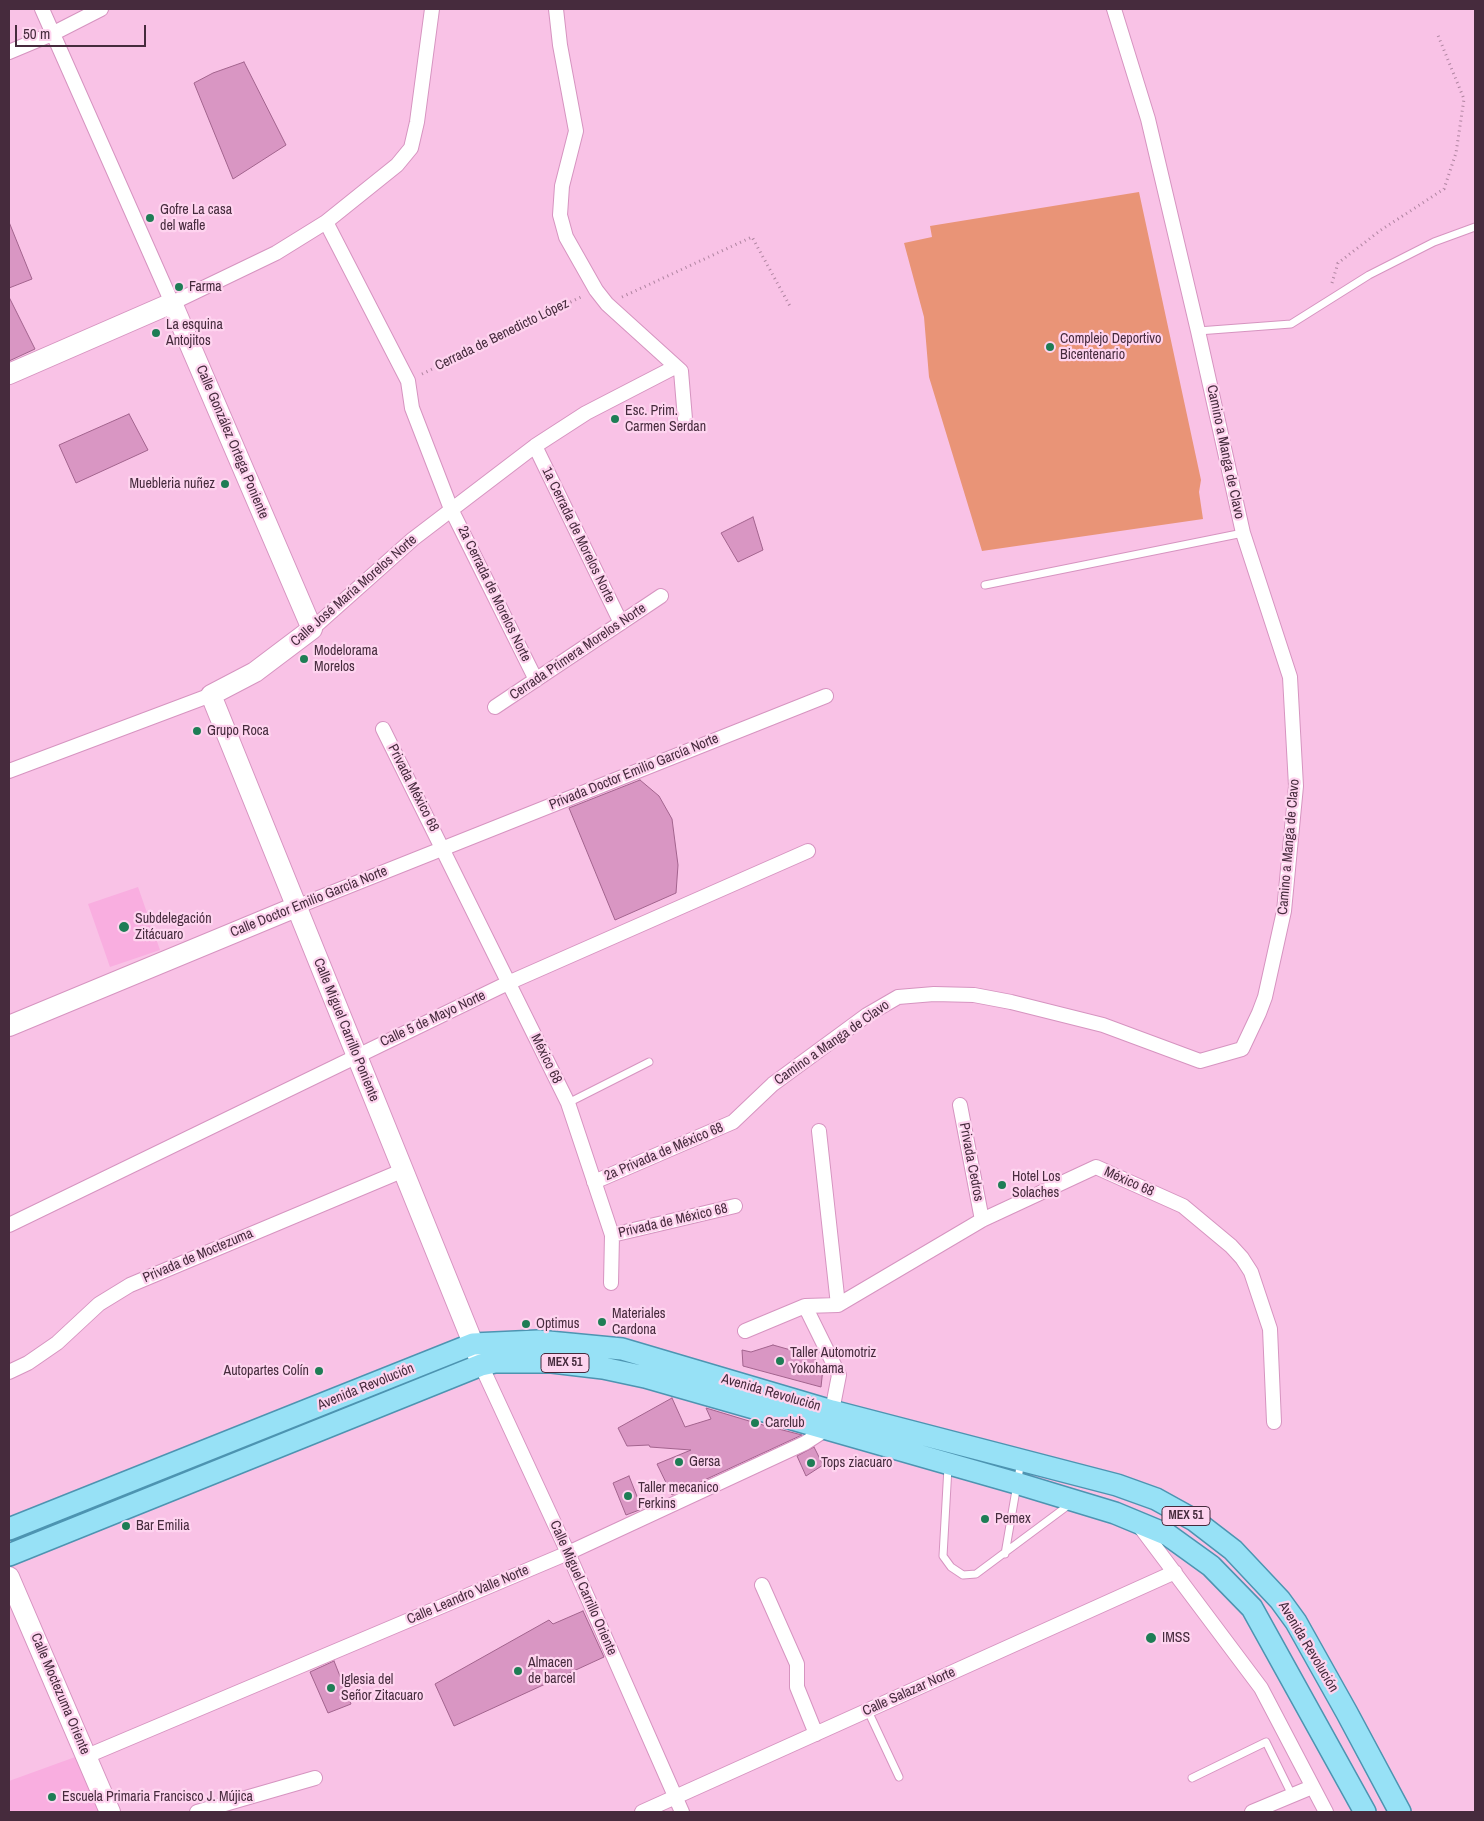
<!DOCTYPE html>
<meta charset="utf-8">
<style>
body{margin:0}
#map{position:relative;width:1484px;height:1821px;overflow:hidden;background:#f9c2e6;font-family:"Archivo Narrow",sans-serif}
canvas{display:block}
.frame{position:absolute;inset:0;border:10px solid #462b3d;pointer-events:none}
.scale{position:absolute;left:15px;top:25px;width:131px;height:22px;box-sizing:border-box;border:2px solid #462b3d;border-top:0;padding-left:6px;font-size:15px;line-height:18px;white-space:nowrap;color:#462b3d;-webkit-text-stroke:4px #fed4ef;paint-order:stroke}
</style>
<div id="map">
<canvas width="1484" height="1821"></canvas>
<div class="frame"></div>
<div class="scale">50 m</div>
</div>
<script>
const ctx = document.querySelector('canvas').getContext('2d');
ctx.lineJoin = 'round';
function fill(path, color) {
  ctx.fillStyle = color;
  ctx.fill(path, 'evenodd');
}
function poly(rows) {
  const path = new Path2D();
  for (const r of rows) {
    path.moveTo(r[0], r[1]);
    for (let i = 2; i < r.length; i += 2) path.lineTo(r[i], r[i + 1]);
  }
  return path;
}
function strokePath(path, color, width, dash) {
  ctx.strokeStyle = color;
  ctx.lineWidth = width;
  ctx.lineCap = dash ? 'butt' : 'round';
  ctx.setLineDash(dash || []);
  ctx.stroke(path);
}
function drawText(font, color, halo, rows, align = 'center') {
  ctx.font = font + ' "Archivo Narrow",sans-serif';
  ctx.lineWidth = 4.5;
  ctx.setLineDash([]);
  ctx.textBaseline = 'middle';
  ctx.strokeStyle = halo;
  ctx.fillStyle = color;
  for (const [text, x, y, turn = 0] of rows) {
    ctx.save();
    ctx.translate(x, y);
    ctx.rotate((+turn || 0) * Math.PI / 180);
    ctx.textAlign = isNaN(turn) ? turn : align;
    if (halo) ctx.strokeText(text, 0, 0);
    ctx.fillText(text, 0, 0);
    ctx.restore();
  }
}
fill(poly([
 [138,887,160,950,110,967,88,904],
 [78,1756,101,1812,9,1812,9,1781]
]), '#f9aee0');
fill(poly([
 [1139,192,1201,480,1199,492,1203,519,982,551,929,377,924,317,904,243,932,237,930,226]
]), '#e99477');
const building = poly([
 [244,62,286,145,233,179,194,83,213,73,244,62],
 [9,222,32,279,9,288,9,222],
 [9,297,35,349,9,361,9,297],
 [129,414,148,450,76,483,59,445,129,414],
 [753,517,763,550,738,562,721,533,753,517],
 [640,780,659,796,672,819,678,865,676,893,615,920,569,808,640,780],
 [773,1345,812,1356,823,1368,821,1387,743,1366,742,1350,751,1352,773,1345],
 [672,1398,685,1427,711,1419,706,1408,759,1424,802,1435,672,1495,657,1464,691,1450,650,1447,649,1445,627,1446,618,1428,672,1398],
 [814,1447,823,1465,806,1476,797,1456,814,1447],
 [629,1476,642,1509,626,1515,613,1483,629,1476],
 [583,1611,604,1657,454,1726,435,1684,549,1620,553,1624,583,1611],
 [334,1661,351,1704,328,1713,310,1672,334,1661]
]);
fill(building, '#d996c3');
strokePath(building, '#a2638d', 1);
const lane = poly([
 [1198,331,1291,324,1369,275,1434,242,1475,227],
 [985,585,1243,533],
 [568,1103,649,1062],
 [948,1467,943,1556,951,1567,963,1575,976,1574,1070,1504],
 [1005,1554,1021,1461],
 [868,1711,899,1777],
 [1192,1778,1266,1742,1292,1795]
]);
const street = poly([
 [42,9,172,303,276,253,326,222,397,165,411,148,417,122,432,9],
 [556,9,560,45,576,131,562,186,560,215,566,237,596,290,607,304,681,371,685,419],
 [9,52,52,34,101,9],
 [326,222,408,381,412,408,451,509,536,680],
 [535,446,621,623],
 [312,629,413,539,535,446,586,413,675,367],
 [495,707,661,596],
 [383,729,568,1103,612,1235,611,1283],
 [9,771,211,695],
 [296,907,826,696],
 [960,1105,982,1220],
 [819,1131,838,1305],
 [594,1182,733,1122,773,1084,867,1015,898,997,934,994,974,995,1011,1002,1103,1025,1200,1061,1242,1049,1259,1013,1265,997,1284,911,1296,786,1290,677,1243,533,1198,331,1148,119,1114,9],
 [9,1225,508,983,808,851],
 [612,1235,735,1206],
 [745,1331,805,1306,838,1305,982,1220,1096,1167,1183,1206,1231,1246,1242,1258,1251,1272,1270,1329,1274,1422],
 [481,1365,568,1553,682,1812],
 [9,1372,28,1363,57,1343,99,1304,130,1285,404,1170],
 [1138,1524,1261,1688,1326,1812],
 [762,1585,797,1664,797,1687,816,1734],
 [87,1756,568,1553,805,1443,825,1430,832,1411,839,1375,805,1306],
 [197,1812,315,1778],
 [642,1812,1175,1572],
 [1252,1812,1312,1787]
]);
const secondary = poly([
 [9,374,172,303,312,629,255,672,211,695,479,1358],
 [9,1026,296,907],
 [9,1577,110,1812]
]);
const primary = poly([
 [9,1529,473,1344,538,1341,622,1349,832,1411,1117,1485,1156,1499,1194,1520,1233,1550,1280,1600,1296,1622,1347,1713,1400,1812],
 [9,1555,481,1365,495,1362,552,1362,603,1368,645,1377,1016,1483,1115,1513,1168,1535,1211,1566,1252,1608,1365,1812]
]);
strokePath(lane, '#d694c0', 9);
strokePath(street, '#d694c0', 16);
strokePath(secondary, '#d694c0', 22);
strokePath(primary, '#4d94b1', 24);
strokePath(poly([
 [1332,283,1338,263,1381,230,1444,189,1456,153,1464,99,1437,33],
 [622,297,752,237,791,308],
 [422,374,583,296]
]), '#af84a0', 3, [1, 4]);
strokePath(lane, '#fff', 7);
strokePath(street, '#fff', 14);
strokePath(secondary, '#fff', 20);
strokePath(primary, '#97e1f6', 21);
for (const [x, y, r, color] of [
 [150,218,5,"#1e7d55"],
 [179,287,5,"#1e7d55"],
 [156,333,5,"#1e7d55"],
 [1050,347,5,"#1e7d55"],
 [615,419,5,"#1e7d55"],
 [225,484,5,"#1e7d55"],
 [304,659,5,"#1e7d55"],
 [197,731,5,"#1e7d55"],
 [124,927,6,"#1e7d55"],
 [1002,1185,5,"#1e7d55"],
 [602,1322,5,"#1e7d55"],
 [526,1324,5,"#1e7d55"],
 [780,1361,5,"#1e7d55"],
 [319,1371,5,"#1e7d55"],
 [755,1423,5,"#1e7d55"],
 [679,1462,5,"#1e7d55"],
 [811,1463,5,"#1e7d55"],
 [628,1496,5,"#1e7d55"],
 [985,1519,5,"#1e7d55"],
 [126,1526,5,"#1e7d55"],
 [1151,1638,6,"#1e7d55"],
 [518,1671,5,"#1e7d55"],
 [331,1688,5,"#1e7d55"],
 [52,1797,5,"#1e7d55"]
]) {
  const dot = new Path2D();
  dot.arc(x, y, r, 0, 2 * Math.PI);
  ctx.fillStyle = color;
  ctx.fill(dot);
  strokePath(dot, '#fed4ef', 2);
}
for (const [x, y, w] of [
 [565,1363,48],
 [1186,1516,48]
]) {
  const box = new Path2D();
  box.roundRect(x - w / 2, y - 9.5, w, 19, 4);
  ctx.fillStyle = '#fed4ef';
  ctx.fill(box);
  strokePath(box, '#462b3d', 1);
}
drawText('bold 12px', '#462b3d', null, [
 ["MEX 51",565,1363],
 ["MEX 51",1186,1516]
]);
drawText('14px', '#462b3d', '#fed4ef', [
 ["Gofre La casa",160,210],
 ["del wafle",160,226],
 ["Farma",189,287],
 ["La esquina",166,325],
 ["Antojitos",166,341],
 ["Complejo Deportivo",1060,339],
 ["Bicentenario",1060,355],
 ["Esc. Prim.",625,411],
 ["Carmen Serdan",625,427],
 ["Muebleria nuñez",215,484,"right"],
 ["Modelorama",314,651],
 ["Morelos",314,667],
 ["Grupo Roca",207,731],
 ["Subdelegación",135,919],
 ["Zitácuaro",135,935],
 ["Hotel Los",1012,1177],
 ["Solaches",1012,1193],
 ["Materiales",612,1314],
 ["Cardona",612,1330],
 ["Optimus",536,1324],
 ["Taller Automotriz",790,1353],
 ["Yokohama",790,1369],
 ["Autopartes Colín",309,1371,"right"],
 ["Carclub",765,1423],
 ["Gersa",689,1462],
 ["Tops ziacuaro",821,1463],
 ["Taller mecanico",638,1488],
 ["Ferkins",638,1504],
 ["Pemex",995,1519],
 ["Bar Emilia",136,1526],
 ["IMSS",1162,1638],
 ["Almacen",528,1663],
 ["de barcel",528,1679],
 ["Iglesia del",341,1680],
 ["Señor Zitacuaro",341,1696],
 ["Escuela Primaria Francisco J. Mújica",62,1797]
], 'left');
drawText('14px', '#462b3d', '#fed4ef', [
 ["Cerrada de Benedicto López",502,335,-26],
 ["Calle González Ortega Poniente",232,442,67],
 ["Camino a Manga de Clavo",1225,452,78],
 ["1a Cerrada de Morelos Norte",578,535,64],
 ["Calle José María Morelos Norte",354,591,-41],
 ["2a Cerrada de Morelos Norte",494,594,64],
 ["Cerrada Primera Morelos Norte",578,652,-34],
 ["Privada Doctor Emilio García Norte",634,772,-22],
 ["Privada México 68",413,788,63],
 ["Camino a Manga de Clavo",1289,847,-85],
 ["Calle Doctor Emilio García Norte",309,902,-22],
 ["Calle 5 de Mayo Norte",433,1019,-25],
 ["Calle Miguel Carrillo Poniente",346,1030,68],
 ["Camino a Manga de Clavo",832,1043,-35],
 ["México 68",546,1059,64],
 ["2a Privada de México 68",664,1152,-23],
 ["Privada Cedros",971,1162,79],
 ["México 68",1129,1182,24],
 ["Privada de México 68",673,1221,-13],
 ["Privada de Moctezuma",198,1256,-23],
 ["Avenida Revolución",366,1387,-22],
 ["Avenida Revolución",771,1393,16],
 ["Calle Miguel Carrillo Oriente",583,1588,66],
 ["Calle Leandro Valle Norte",468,1595,-23],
 ["Avenida Revolución",1308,1647,59],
 ["Calle Salazar Norte",909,1692,-24],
 ["Calle Moctezuma Oriente",60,1694,67]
]);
</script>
